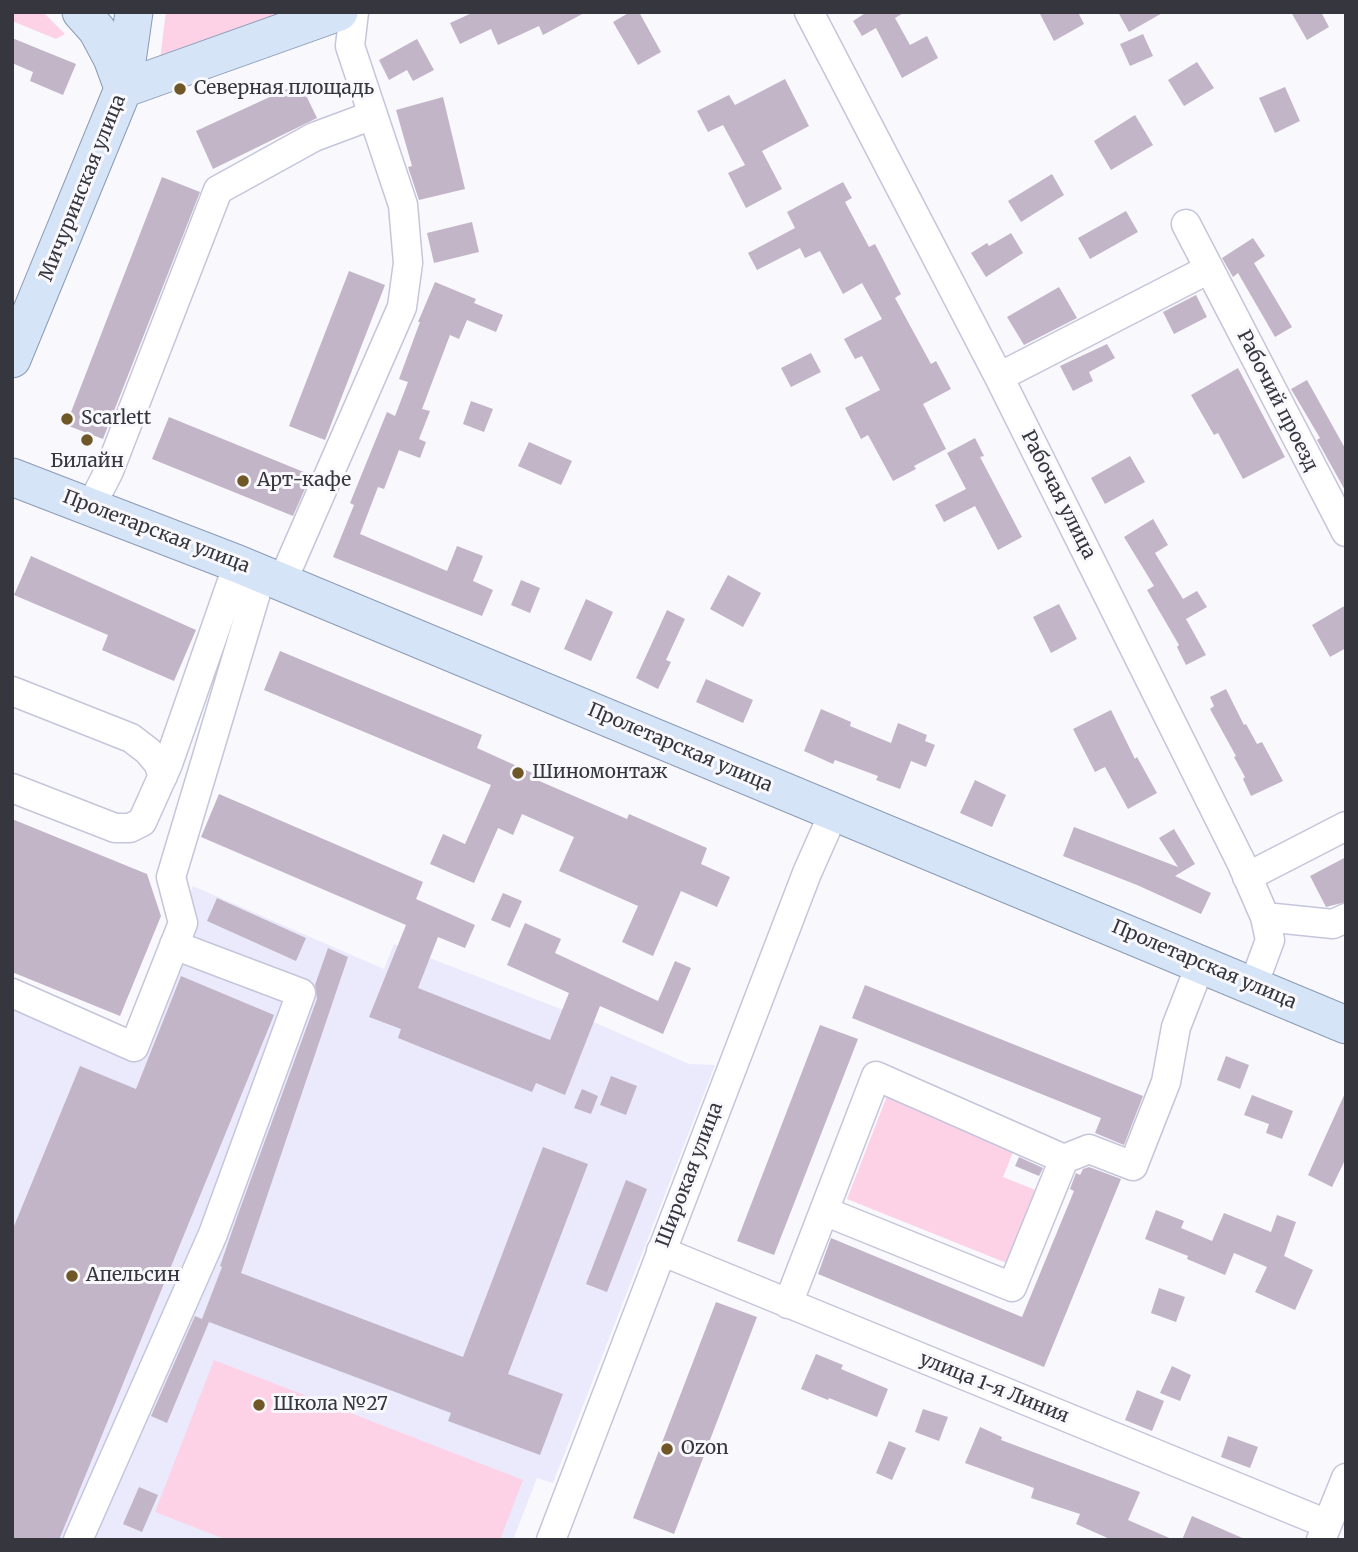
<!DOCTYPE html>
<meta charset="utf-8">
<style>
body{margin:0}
#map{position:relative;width:1358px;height:1552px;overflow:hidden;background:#f8f8fd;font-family:Merriweather,serif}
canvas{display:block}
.frame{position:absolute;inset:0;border:14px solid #36363e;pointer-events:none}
</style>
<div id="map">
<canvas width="1358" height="1552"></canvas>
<div class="frame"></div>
</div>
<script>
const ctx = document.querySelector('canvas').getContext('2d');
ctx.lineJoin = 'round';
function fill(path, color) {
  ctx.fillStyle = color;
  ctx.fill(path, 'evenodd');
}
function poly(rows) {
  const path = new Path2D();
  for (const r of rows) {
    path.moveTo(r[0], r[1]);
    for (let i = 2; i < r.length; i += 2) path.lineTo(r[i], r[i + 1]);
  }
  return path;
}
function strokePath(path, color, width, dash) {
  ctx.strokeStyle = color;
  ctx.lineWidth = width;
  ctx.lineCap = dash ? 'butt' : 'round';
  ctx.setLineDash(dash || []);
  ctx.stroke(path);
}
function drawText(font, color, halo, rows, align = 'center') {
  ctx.font = font + ' Merriweather,serif';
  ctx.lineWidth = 6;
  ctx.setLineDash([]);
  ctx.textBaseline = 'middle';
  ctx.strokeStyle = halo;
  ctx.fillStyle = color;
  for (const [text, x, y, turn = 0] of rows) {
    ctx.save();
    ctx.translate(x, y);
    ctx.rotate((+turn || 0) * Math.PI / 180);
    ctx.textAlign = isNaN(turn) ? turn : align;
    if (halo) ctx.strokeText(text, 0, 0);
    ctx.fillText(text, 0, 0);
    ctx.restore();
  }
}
fill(poly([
 [193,886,384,969,394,944,589,1020,689,1064,715,1065,553,1483,537,1478,513,1540,12,1540,12,984,134,1037]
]), '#eaeafc');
fill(poly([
 [12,12,43,12,65,34,56,39,12,21],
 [166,12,281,12,278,16,160,59],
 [887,1096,1015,1147,1003,1177,1043,1193,1014,1266,847,1199],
 [214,1360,523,1480,500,1540,227,1540,155,1512]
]), '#fdd2e7');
fill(poly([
 [474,12,586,12,543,35,539,26,498,45,491,29,460,44,450,23],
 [630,12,639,12,661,52,638,65,613,22],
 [867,12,905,12,895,18,910,45,927,36,938,58,902,78,876,28,862,36,853,21],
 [1039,12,1078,12,1084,24,1054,41],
 [1118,12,1164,12,1129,32],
 [1291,12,1321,12,1329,27,1307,40],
 [1143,34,1153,56,1130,66,1120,44],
 [12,38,76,64,63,95,30,81,33,72,12,63],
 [417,39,434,70,413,81,407,70,389,80,379,60],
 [1197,62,1214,88,1184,106,1168,80],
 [785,79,809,126,762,151,782,189,746,208,728,173,745,165,723,125,708,132,697,111,729,95,735,105],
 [300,83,317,118,213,169,196,131],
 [1285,87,1300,121,1275,133,1259,98],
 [443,97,465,189,419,200,408,167,412,166,396,110],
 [1135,115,1153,145,1111,170,1094,141],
 [1052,174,1064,195,1021,222,1008,201],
 [162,177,200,192,103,439,66,425],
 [843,182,852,198,845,202,869,247,875,244,901,294,895,298,931,364,936,361,951,389,923,404,946,449,914,466,916,469,893,481,868,435,861,439,845,408,880,390,862,356,855,359,844,339,882,319,862,283,843,294,820,251,805,258,800,248,757,270,748,253,795,228,787,212],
 [1126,211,1138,232,1090,259,1078,238],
 [472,222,479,252,434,263,427,233],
 [1011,233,1023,253,986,277,971,253,987,243,989,246],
 [1253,238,1265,256,1254,263,1292,327,1275,337,1238,273,1233,277,1222,258],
 [349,271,385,285,325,440,289,426],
 [435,282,476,299,474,303,503,315,496,332,467,320,459,339,450,335,422,409,430,411,419,439,426,442,420,458,399,450,384,489,378,487,360,534,447,571,457,546,483,556,473,581,493,590,482,616,333,557,354,505,350,503,387,412,395,416,408,382,399,379,420,322,418,322],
 [1059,287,1077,318,1024,345,1007,317],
 [1196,295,1207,317,1174,334,1163,312],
 [1107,344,1115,358,1089,372,1093,381,1073,391,1060,366],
 [811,353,821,372,791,387,781,368],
 [1238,368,1285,457,1243,479,1218,433,1214,435,1191,395],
 [1307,380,1346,450,1346,492,1317,440,1320,438,1291,389],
 [471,401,493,409,484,432,463,424],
 [169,417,311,475,293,516,152,459],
 [975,438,984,456,980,457,1022,537,998,550,975,506,944,522,935,505,966,489,947,453],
 [529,442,572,461,561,485,518,466],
 [1130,456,1145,482,1105,504,1091,478],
 [1153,519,1168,545,1155,553,1183,599,1197,591,1207,607,1186,619,1206,655,1186,665,1177,647,1179,645,1147,590,1154,586,1124,537],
 [31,556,196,630,174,681,102,650,108,635,14,595],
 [728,575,761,593,743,627,710,609],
 [521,580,540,588,530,613,511,605],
 [586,599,613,612,591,661,564,649],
 [1059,604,1077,639,1051,653,1033,617],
 [1346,605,1346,648,1330,657,1312,625],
 [667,610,685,619,666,660,671,662,658,689,636,678],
 [280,651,482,735,477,748,539,776,537,780,627,819,629,814,707,848,701,864,730,877,717,907,681,891,653,956,622,942,638,906,559,871,574,837,522,814,513,835,498,828,474,883,430,864,443,834,465,844,491,785,264,690],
 [706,679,753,700,743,723,696,702],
 [1226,689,1244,725,1246,724,1257,744,1262,742,1283,781,1251,796,1243,779,1245,777,1234,757,1236,756,1210,709,1214,706,1210,697],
 [821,709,851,722,850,726,891,743,898,723,927,735,925,741,935,745,926,767,911,761,900,789,876,780,878,776,835,760,833,764,804,751],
 [1111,710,1135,759,1137,757,1157,793,1128,809,1105,767,1095,772,1073,729],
 [975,780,1006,795,992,827,960,813],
 [219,794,423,882,416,899,475,925,465,948,438,937,418,988,550,1040,569,993,507,965,525,923,561,939,555,953,658,1001,675,961,691,968,663,1034,600,1006,565,1095,536,1083,532,1092,398,1038,401,1029,369,1017,406,925,201,837],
 [12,819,147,874,161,916,120,1016,12,972],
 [1074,827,1178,867,1159,838,1174,829,1195,864,1175,876,1211,893,1201,914,1137,885,1063,856],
 [1346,857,1346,902,1326,907,1310,876],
 [503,893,522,901,510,928,491,920],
 [217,898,306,938,296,961,207,921],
 [328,948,348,957,241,1273,463,1357,543,1147,588,1164,508,1374,563,1394,540,1455,448,1421,451,1413,209,1322,167,1423,151,1416,195,1316,202,1319,222,1267,220,1266,237,1217,317,999,315,985],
 [181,976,274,1015,59,1540,12,1540,12,1231,80,1066,136,1089],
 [865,985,1143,1096,1124,1145,1095,1133,1101,1118,852,1018],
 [820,1025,858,1039,774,1255,737,1241],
 [1226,1056,1249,1065,1240,1089,1217,1080],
 [611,1076,637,1086,626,1115,600,1105],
 [582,1089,598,1096,591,1114,574,1108],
 [1346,1091,1346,1158,1332,1187,1308,1175],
 [1252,1095,1293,1111,1282,1139,1266,1133,1269,1124,1244,1115],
 [1019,1157,1043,1168,1039,1176,1015,1166],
 [1089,1167,1121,1179,1044,1367,818,1274,831,1238,1022,1317,1074,1191,1070,1189,1076,1173,1080,1175,1083,1169],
 [626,1180,647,1189,607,1292,586,1284],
 [1156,1210,1184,1221,1181,1228,1212,1241,1224,1213,1271,1232,1277,1215,1296,1222,1284,1256,1313,1270,1295,1310,1255,1292,1267,1267,1234,1253,1225,1275,1187,1259,1188,1256,1145,1239],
 [1159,1288,1185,1297,1176,1322,1151,1313],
 [716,1302,757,1317,674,1534,633,1518],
 [816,1354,843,1365,841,1369,888,1389,877,1417,829,1398,828,1400,801,1389],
 [1172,1366,1191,1375,1180,1401,1160,1393],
 [1137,1390,1164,1401,1152,1431,1125,1420],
 [923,1409,948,1417,939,1441,915,1432],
 [980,1427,1002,1437,1001,1440,1140,1492,1128,1520,1174,1540,1112,1540,1076,1524,1080,1514,1031,1498,1034,1488,965,1463],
 [1228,1436,1258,1447,1250,1468,1221,1457],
 [889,1441,906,1448,892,1480,876,1473],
 [139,1487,158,1495,142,1532,123,1524],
 [1192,1516,1247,1540,1182,1540]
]), '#c3b5c8');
const minor = poly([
 [809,12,999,377,1241,862,1265,917,1270,940,1253,986],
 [1186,224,1346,532],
 [999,377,1209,269],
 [91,506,109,471,218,190,314,137,373,115],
 [282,582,402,307,408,263,403,205,350,46,354,12],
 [12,691,131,738,148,751,158,763,163,776],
 [12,788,115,828,130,828,142,822,168,764,238,564],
 [1247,877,1346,826],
 [1265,917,1333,924,1346,918],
 [12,993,134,1047,183,923,171,877,262,573],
 [824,1211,1012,1287,1064,1159],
 [661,1251,1327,1524],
 [788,1304,876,1076,1064,1159,1089,1149,1133,1166,1166,1082,1176,1027,1201,963],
 [78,1540,213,1234,301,993,174,945],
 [551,1540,807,873,834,812],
 [1321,1540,1346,1478]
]);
const major = poly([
 [81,12,97,30,112,58,123,88],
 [123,89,339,12],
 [12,359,123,89,134,12],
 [12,477,238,564,1346,1025]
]);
strokePath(minor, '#c5c5db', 31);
strokePath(major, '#8b9bb3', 39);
strokePath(minor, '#fff', 28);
strokePath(major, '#d5e4f7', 37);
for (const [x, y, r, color] of [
 [180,89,7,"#705728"],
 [67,419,7,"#705728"],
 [87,440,7,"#705728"],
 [243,481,7,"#705728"],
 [518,773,7,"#705728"],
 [72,1276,7,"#705728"],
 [259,1405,7,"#705728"],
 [667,1449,7,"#705728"]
]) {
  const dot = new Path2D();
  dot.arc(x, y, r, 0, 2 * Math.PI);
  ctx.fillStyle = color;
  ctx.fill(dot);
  strokePath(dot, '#f8f8fd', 2.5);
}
drawText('19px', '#36363e', '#f8f8fd', [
 ["Северная площадь",194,89],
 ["Scarlett",81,419],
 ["Билайн",87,462,"center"],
 ["Арт-кафе",257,481],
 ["Шиномонтаж",532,773],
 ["Апельсин",86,1276],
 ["Школа №27",273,1405],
 ["Ozon",681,1449]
], 'left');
drawText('19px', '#36363e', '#f8f8fd', [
 ["Мичуринская улица",83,188,-68],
 ["Рабочий проезд",1277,401,63],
 ["Рабочая улица",1058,495,63],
 ["Пролетарская улица",156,532,21],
 ["Пролетарская улица",680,748,23],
 ["Пролетарская улица",1204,965,23],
 ["Широкая улица",690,1175,-69],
 ["улица 1-я Линия",994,1388,22]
]);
</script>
